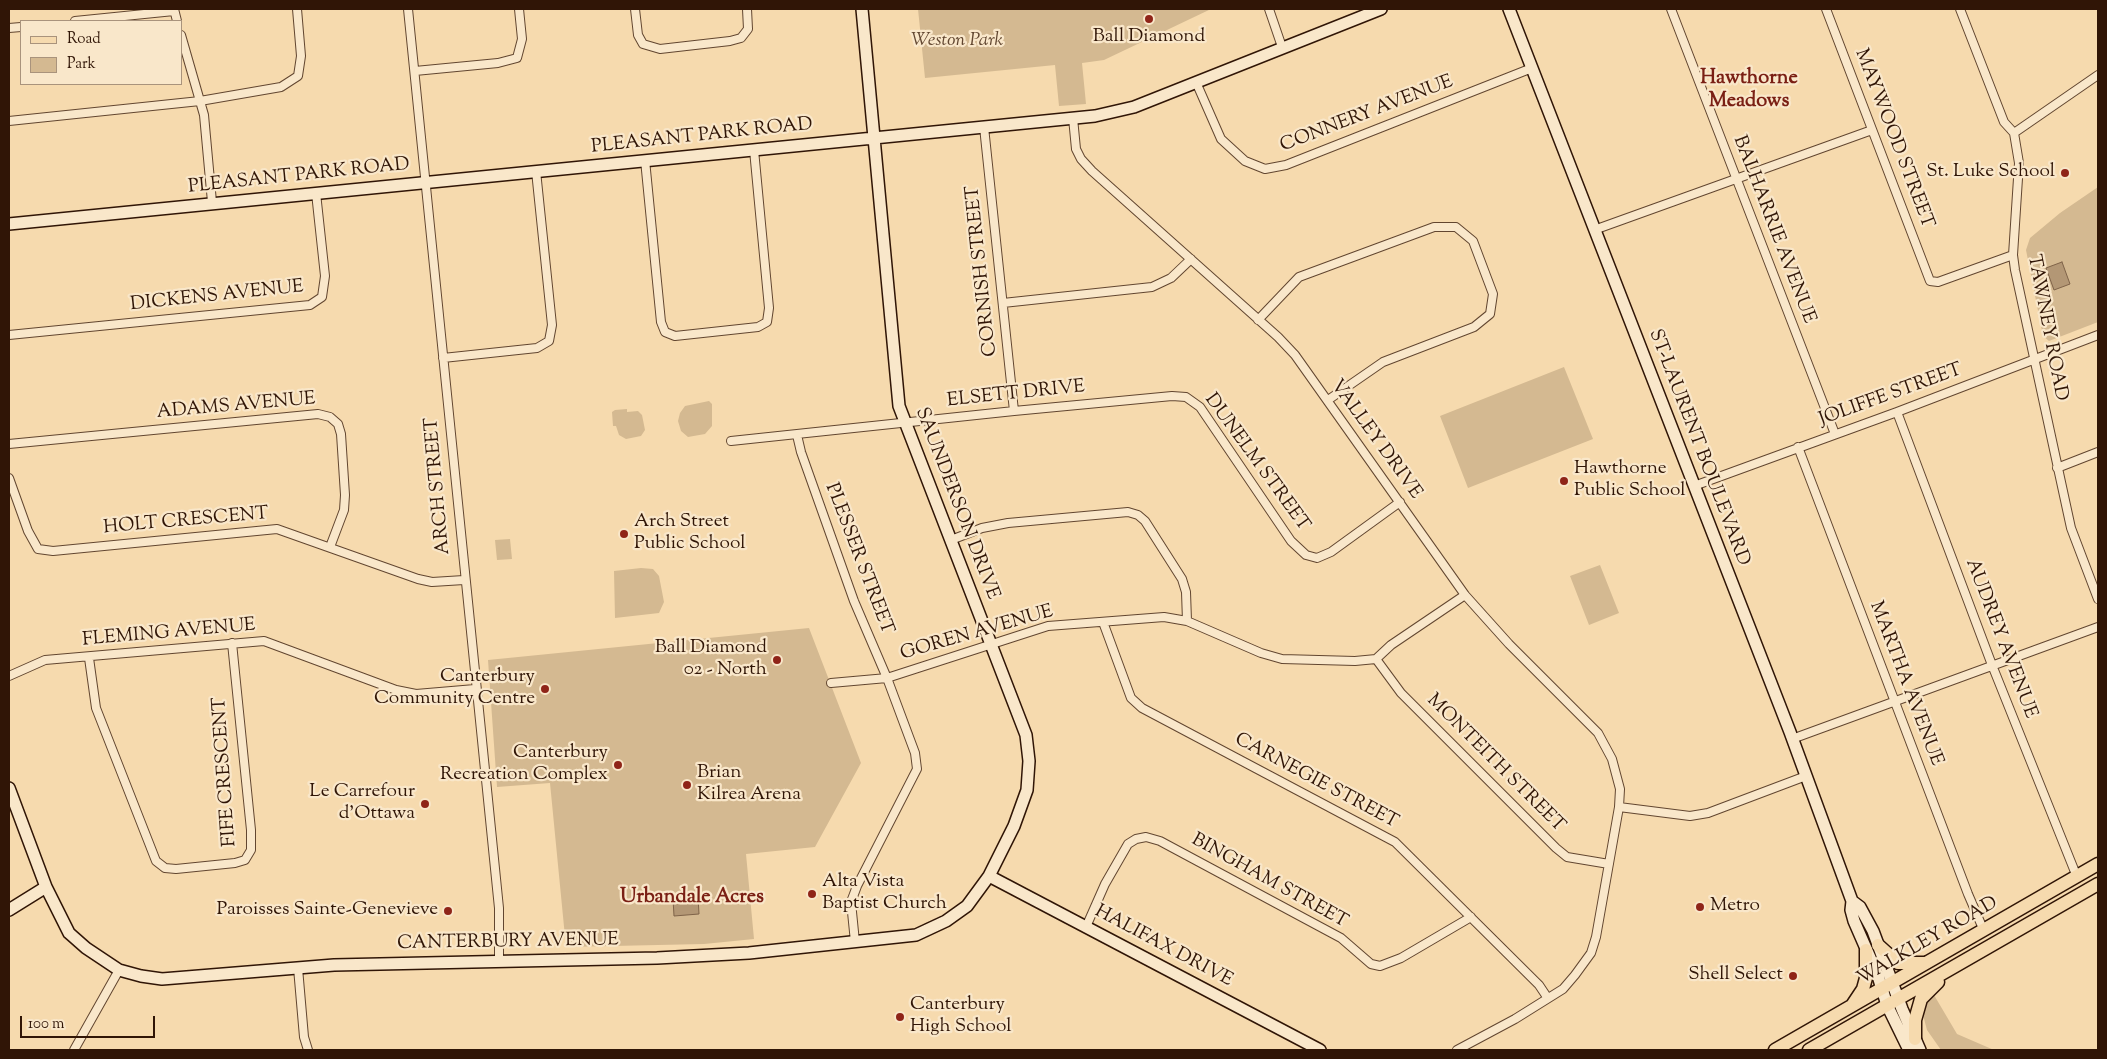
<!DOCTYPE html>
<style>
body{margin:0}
#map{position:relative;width:2107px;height:1059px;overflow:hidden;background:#f6daae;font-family:"Sorts Mill Goudy",serif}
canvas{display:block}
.frame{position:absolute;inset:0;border:10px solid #301506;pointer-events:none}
.legend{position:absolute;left:20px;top:20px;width:162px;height:65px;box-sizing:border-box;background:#f9e7ca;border:1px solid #a9937c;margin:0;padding:6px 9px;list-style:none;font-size:15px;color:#301506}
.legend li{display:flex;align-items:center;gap:10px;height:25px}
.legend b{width:25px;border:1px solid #a9937c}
.scale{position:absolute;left:20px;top:1016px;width:135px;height:22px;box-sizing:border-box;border:2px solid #301506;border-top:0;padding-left:6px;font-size:15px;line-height:18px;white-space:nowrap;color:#301506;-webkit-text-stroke:4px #f9e7ca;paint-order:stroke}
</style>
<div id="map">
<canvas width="2107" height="1059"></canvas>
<div class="frame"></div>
<ul class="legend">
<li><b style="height:6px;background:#f6daae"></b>Road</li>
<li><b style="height:14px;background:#d4b991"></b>Park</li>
</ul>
<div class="scale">100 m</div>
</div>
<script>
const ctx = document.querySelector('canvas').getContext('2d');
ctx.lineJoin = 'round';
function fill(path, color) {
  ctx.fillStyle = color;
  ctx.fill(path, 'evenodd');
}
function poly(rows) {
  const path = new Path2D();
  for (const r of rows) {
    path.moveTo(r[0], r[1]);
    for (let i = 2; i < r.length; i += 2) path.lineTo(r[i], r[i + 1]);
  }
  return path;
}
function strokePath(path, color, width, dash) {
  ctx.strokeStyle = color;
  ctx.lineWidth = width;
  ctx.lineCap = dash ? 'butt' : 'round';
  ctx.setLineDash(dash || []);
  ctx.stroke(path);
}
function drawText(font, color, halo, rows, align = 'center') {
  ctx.font = font + ' "Sorts Mill Goudy",serif';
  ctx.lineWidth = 4.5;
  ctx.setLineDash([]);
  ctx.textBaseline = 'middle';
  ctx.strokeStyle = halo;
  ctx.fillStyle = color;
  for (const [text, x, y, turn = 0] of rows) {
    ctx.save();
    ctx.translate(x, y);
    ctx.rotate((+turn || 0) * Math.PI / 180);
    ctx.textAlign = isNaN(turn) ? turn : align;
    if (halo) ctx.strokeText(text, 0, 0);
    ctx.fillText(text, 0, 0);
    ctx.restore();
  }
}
fill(poly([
 [918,9,1211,9,1104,60,1082,63,1086,104,1059,106,1055,65,925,78],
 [2098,187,2098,322,2049,341,2043,336,2026,250,2030,238,2060,213],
 [1564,367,1593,439,1468,488,1440,416],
 [709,401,712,404,712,426,705,434,688,437,681,431,678,421,680,413,685,406],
 [627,409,627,412,638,411,642,415,645,430,641,436,626,439,619,435,616,426,613,426,612,412,615,410],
 [510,539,512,559,497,560,495,540],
 [1600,565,1619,613,1589,625,1570,576],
 [641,568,653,569,659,576,664,602,659,613,615,618,614,571],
 [809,628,861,763,815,847,746,854,754,939,704,944,566,947,550,783,497,787,488,660],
 [1934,995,1957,1034,1994,1050,1941,1050,1927,1030,1923,1015,1927,1002]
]), '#d4b991');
const water = poly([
 [2062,262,2070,284,2054,290,2046,268,2062,262],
 [698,897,699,914,674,916,673,899,698,897]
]);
fill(water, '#b39775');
strokePath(water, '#7f6349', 1);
const street = poly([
 [174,9,177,21],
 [408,9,499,908,499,960],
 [635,9,638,35,643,44,660,49,730,41,741,38,748,29,747,9],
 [1269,9,1282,47],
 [1671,9,1835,434],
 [1826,9,1930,281,1938,282,2013,255],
 [1960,9,2004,122,2014,133,2019,163,2013,255,2015,270,2071,528,2098,599],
 [75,21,174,11],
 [9,28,21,27],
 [181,35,204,115,212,202],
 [415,71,498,63,517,58,522,39,519,9],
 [1196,82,1221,139,1245,161,1265,169,1286,165,1532,68],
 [1073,118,1076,149,1081,159,1092,171,1278,337,1295,355,1465,595,1509,644,1598,733,1612,759,1620,789,1619,807,1596,937,1591,953,1575,975,1563,989,1515,1019,1457,1050],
 [9,121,200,101,281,87,298,76,301,56,297,9],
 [984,127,1014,411],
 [2014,133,2098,75],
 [645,160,661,322,665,332,675,336,758,327,767,322,769,308,754,150],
 [1594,230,1872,130],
 [1003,303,1152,287,1171,278,1191,259],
 [1258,320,1299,277,1434,227,1456,227,1473,241,1493,294,1490,314,1474,327,1383,362,1328,400],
 [9,335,310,305,322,297,325,276,316,193],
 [443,358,537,348,549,341,552,325,536,171],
 [1897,412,1992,665,2077,877],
 [797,435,801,452,854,601,887,678,915,753,917,769,857,886,851,902,855,942],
 [731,441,1014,411,1172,396,1186,397,1200,407,1291,541,1306,555,1317,558,1331,552,1400,502],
 [9,444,318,414,330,417,338,424,341,434,345,495,344,510,330,547],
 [1798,447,1968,894,1984,931],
 [2057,468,2098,452],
 [9,478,28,531,38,549,53,551,277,529,418,579,432,582,464,580],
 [1694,486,1897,412,2098,335],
 [951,540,982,528,1008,523,1128,512,1138,515,1145,521,1182,579,1186,592,1187,621],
 [1103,622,1131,698,1142,708,1395,842,1539,985,1547,997],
 [89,658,96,708,156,861,165,868,176,869,235,863,245,860,251,850,251,830,232,643],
 [1376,659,1401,693,1556,848,1567,857,1609,864],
 [9,676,45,660,264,641,396,690,416,694,475,689],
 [831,683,887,678,1048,626,1164,617,1187,621,1261,653,1282,659,1355,661,1376,659,1391,645,1465,595],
 [1792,739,2098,627],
 [1619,807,1690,816,1708,813,1806,776],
 [1086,927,1105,884,1128,844,1136,839,1146,837,1160,841,1341,938,1371,964,1380,966,1401,958,1471,917],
 [298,968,304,1037,308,1050],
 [74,1050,119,970]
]);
const secondary = poly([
 [1509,9,1790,732,1852,901,1851,910,1854,921,1878,976,1887,1005,1909,1050],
 [9,224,1095,116,1134,107,1381,9],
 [9,788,46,887,69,933,86,948,119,970,141,976,162,979,334,965,657,958,749,953,916,935,946,921,967,906,989,876,1014,826,1027,790,1029,761,1026,735,899,406,862,9],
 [989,876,1320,1050],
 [1852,901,1860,907,1873,931,1902,1009,1920,1050],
 [9,910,46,887]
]);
const primary = poly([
 [1878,945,1898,963,1924,963],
 [1853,1004,1863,989,1866,978,1866,950],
 [1915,1039,1915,1020,1921,999,1938,982],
 [1775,1050,2098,864],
 [1809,1050,2098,884]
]);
strokePath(street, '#624630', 10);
strokePath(secondary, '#301506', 14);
strokePath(primary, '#301506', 15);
strokePath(street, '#f9e7ca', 8);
strokePath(secondary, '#f9e7ca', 11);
strokePath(primary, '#f6daae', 12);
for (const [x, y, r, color] of [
 [1149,19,5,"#8f2418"],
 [2065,173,5,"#8f2418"],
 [1564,481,5,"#8f2418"],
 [624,534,5,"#8f2418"],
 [777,660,5,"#8f2418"],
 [545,689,5,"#8f2418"],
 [618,765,5,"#8f2418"],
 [687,785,5,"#8f2418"],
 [425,804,5,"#8f2418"],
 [812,894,5,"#8f2418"],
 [1700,907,5,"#8f2418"],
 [448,911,5,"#8f2418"],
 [1793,976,5,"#8f2418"],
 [900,1017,5,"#8f2418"]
]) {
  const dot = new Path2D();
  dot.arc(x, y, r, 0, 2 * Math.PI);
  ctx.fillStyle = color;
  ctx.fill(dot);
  strokePath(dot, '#f9e7ca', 2);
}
drawText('19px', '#301506', '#f9e7ca', [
 ["Ball Diamond",1149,38,"center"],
 ["St. Luke School",2055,173],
 ["Hawthorne",1574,470,"left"],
 ["Public School",1574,492,"left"],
 ["Arch Street",634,523,"left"],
 ["Public School",634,545,"left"],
 ["Ball Diamond",767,649],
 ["02 - North",767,671],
 ["Canterbury",535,678],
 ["Community Centre",535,700],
 ["Canterbury",608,754],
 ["Recreation Complex",608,776],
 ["Brian",697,774,"left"],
 ["Kilrea Arena",697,796,"left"],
 ["Le Carrefour",415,793],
 ["d'Ottawa",415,815],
 ["Alta Vista",822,883,"left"],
 ["Baptist Church",822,905,"left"],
 ["Metro",1710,907,"left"],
 ["Paroisses Sainte-Genevieve",438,911],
 ["Shell Select",1783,976],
 ["Canterbury",910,1006,"left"],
 ["High School",910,1028,"left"]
], 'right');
drawText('italic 19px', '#614630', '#f9e7ca', [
 ["Weston Park",957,42]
]);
drawText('19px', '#301506', '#f9e7ca', [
 ["CONNERY AVENUE",1367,115,-21],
 ["PLEASANT PARK ROAD",702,137,-6],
 ["MAYWOOD STREET",1893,139,69],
 ["PLEASANT PARK ROAD",299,177,-6],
 ["BALHARRIE AVENUE",1773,230,69],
 ["CORNISH STREET",983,271,-96],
 ["DICKENS AVENUE",217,297,-6],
 ["TAWNEY ROAD",2046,328,79],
 ["ELSETT DRIVE",1016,395,-6],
 ["JOLIFFE STREET",1891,396,-20],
 ["ADAMS AVENUE",236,407,-5],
 ["VALLEY DRIVE",1375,440,54],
 ["ST-LAURENT BOULEVARD",1698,448,69],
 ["DUNELM STREET",1256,463,54],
 ["ARCH STREET",439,486,-95],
 ["SAUNDERSON DRIVE",956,504,69],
 ["HOLT CRESCENT",186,522,-5],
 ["PLESSER STREET",858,559,69],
 ["FLEMING AVENUE",169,634,-5],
 ["GOREN AVENUE",977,634,-16],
 ["AUDREY AVENUE",2000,639,69],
 ["MARTHA AVENUE",1905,684,69],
 ["MONTEITH STREET",1495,764,45],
 ["FIFE CRESCENT",226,772,-94],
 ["CARNEGIE STREET",1316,782,28],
 ["BINGHAM STREET",1269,882,29],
 ["WALKLEY ROAD",1928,942,-30],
 ["CANTERBURY AVENUE",508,943,-1],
 ["HALIFAX DRIVE",1163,947,28]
]);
drawText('bold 20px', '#7a1f14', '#f9e7ca', [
 ["Hawthorne",1749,80],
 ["Meadows",1749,103],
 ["Urbandale Acres",692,899]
]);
</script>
